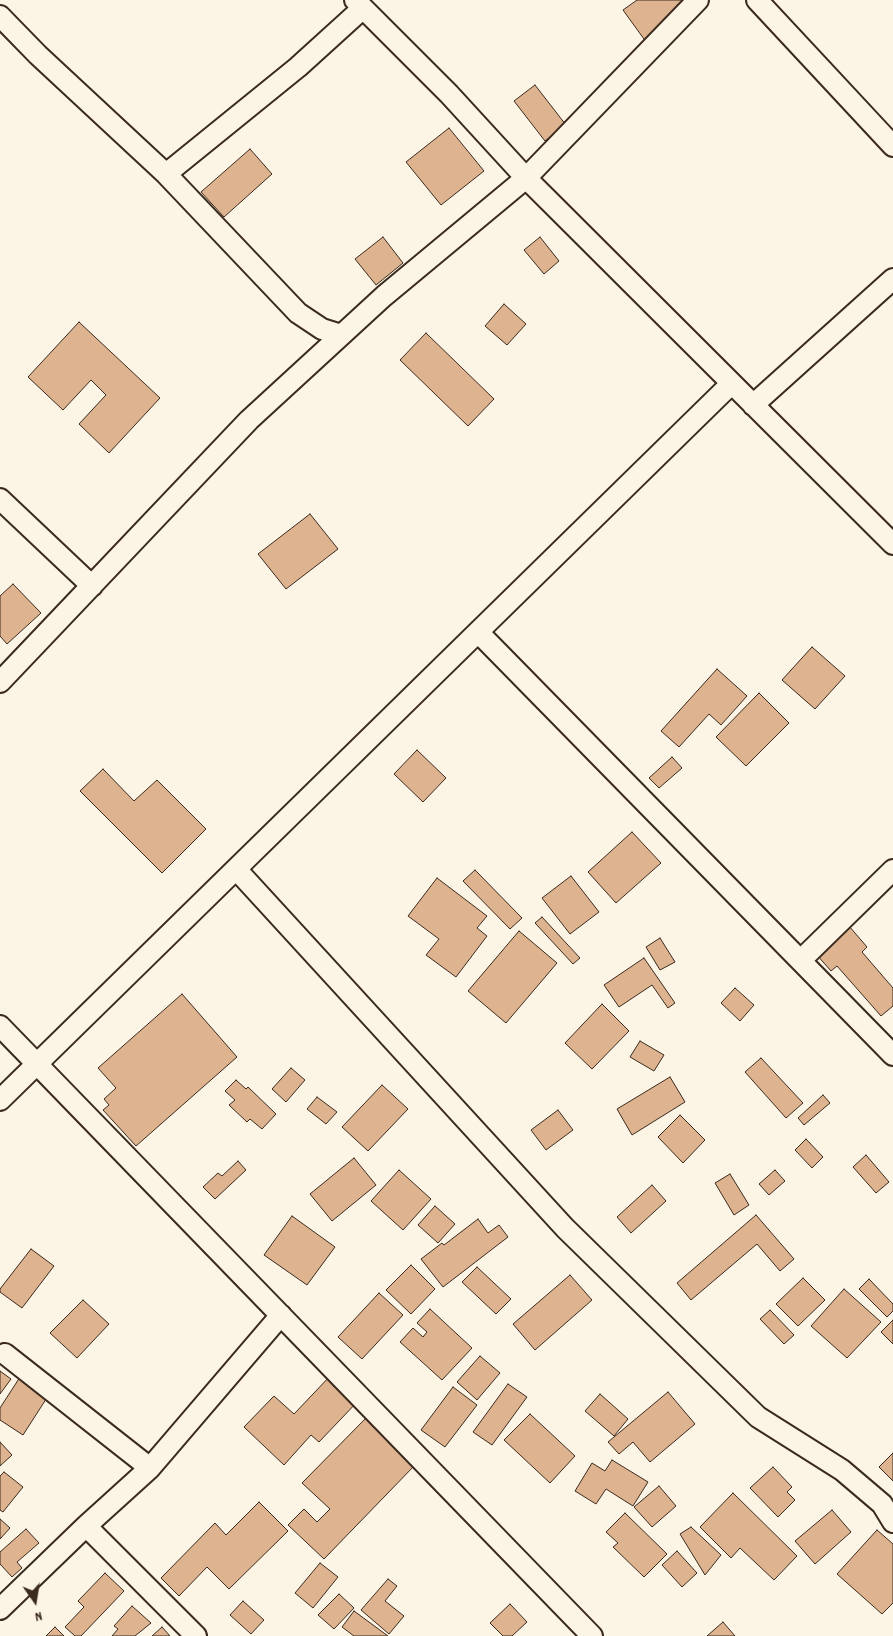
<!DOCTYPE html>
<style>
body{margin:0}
#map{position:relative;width:893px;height:1636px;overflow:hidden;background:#fcf5e5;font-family:Dekko,sans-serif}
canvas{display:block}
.north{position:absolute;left:10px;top:1576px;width:50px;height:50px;-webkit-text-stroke:4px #fcf5e5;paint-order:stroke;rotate:167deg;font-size:14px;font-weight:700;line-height:20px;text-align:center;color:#3b2a1e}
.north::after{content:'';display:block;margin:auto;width:18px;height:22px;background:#3b2a1e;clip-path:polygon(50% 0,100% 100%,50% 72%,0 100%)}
</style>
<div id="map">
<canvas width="893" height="1636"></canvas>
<div class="north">N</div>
</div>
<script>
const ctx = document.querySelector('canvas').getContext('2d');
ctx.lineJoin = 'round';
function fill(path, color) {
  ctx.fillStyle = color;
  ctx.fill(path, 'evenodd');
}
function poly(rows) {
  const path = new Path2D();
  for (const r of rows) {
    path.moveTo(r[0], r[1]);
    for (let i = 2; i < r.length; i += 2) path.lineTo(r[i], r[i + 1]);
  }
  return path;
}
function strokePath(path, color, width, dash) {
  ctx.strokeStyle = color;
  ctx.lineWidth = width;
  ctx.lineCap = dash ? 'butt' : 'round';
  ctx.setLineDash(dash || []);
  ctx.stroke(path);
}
const building = poly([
 [637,0,686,0,649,46,623,10,637,0],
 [535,85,566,125,545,141,514,101,535,85],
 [449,128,484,171,441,205,406,162,449,128],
 [250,149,272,174,224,217,201,192,250,149],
 [383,237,403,263,376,285,355,259,383,237],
 [540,237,559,261,544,274,524,250,540,237],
 [504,304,526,324,507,345,485,326,504,304],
 [79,322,160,398,109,453,79,424,106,395,91,380,63,410,28,377,79,322],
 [426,333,494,399,468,426,400,360,426,333],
 [310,514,338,549,286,589,258,554,310,514],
 [13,584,41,613,7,644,0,636,0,596,13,584],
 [812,647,845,676,815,709,782,680,812,647],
 [717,669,747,696,721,725,709,714,679,747,661,731,717,669],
 [759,693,789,723,746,766,716,737,759,693],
 [417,750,446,778,423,802,394,774,417,750],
 [672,757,682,768,659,788,649,778,672,757],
 [103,769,134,801,157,780,206,829,162,873,80,791,103,769],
 [632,832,661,863,616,903,588,872,632,832],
 [475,870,522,918,510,929,463,881,475,870],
 [571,876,599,912,570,934,542,898,571,876],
 [437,878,487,916,477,928,487,936,456,977,426,955,439,939,408,916,437,878],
 [542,917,580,958,573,964,535,923,542,917],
 [849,926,867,947,862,952,893,988,893,1006,881,1016,837,966,831,971,816,954,849,926],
 [519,931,557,963,506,1023,468,991,519,931],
 [660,938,675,962,660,970,646,947,660,938],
 [644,958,675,1003,668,1008,652,985,619,1007,604,985,644,958],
 [735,988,754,1005,740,1021,721,1003,735,988],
 [182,994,237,1057,136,1146,103,1110,109,1105,104,1099,116,1088,98,1068,182,994],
 [602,1004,629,1031,592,1069,565,1043,602,1004],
 [640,1041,664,1055,654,1071,630,1057,640,1041],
 [761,1058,803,1103,786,1118,745,1072,761,1058],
 [291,1068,305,1080,286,1102,272,1089,291,1068],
 [670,1077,685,1102,632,1135,617,1109,670,1077],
 [236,1080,246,1089,248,1087,276,1114,262,1129,250,1119,247,1122,229,1105,235,1100,225,1091,236,1080],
 [382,1085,408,1109,368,1151,342,1127,382,1085],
 [823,1095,830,1103,804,1125,798,1118,823,1095],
 [317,1097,337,1112,326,1124,307,1109,317,1097],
 [558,1110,573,1130,546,1150,531,1130,558,1110],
 [680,1115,705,1140,683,1163,658,1137,680,1115],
 [806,1139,823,1157,812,1168,795,1150,806,1139],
 [866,1155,889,1182,876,1193,853,1167,866,1155],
 [354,1158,376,1185,332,1221,310,1194,354,1158],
 [238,1161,246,1170,215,1199,203,1187,218,1173,222,1176,238,1161],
 [399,1170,431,1199,403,1230,371,1201,399,1170],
 [775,1170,785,1181,769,1195,759,1184,775,1170],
 [730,1174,749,1205,734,1215,715,1183,730,1174],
 [652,1185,666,1201,631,1233,617,1217,652,1185],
 [435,1206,455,1224,438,1243,418,1225,435,1206],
 [756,1215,794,1259,780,1271,757,1244,691,1300,677,1283,756,1215],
 [292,1216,335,1247,307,1285,264,1255,292,1216],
 [478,1219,488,1233,499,1225,508,1237,443,1287,421,1259,442,1243,444,1245,478,1219],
 [31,1249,54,1266,22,1308,0,1292,0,1289,31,1249],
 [411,1265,435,1289,411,1314,386,1290,411,1265],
 [477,1267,511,1299,496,1314,462,1282,477,1267],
 [570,1275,592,1300,535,1350,513,1324,570,1275],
 [803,1278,825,1300,798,1326,776,1304,803,1278],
 [869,1279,893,1304,893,1311,887,1317,859,1289,869,1279],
 [844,1289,881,1322,847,1358,811,1326,844,1289],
 [379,1293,403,1315,362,1359,338,1337,379,1293],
 [83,1300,109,1324,77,1358,50,1333,83,1300],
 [430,1309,472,1348,442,1380,400,1342,413,1328,423,1337,427,1332,417,1323,430,1309],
 [770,1310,794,1335,784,1344,760,1319,770,1310],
 [893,1320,893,1344,881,1332,893,1320],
 [480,1356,500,1373,477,1400,457,1382,480,1356],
 [0,1371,11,1379,0,1394,0,1371],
 [22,1374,50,1393,23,1435,0,1420,0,1408,22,1374],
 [332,1374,359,1400,319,1442,311,1435,284,1465,244,1427,274,1396,294,1414,332,1374],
 [508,1384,527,1397,492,1445,473,1432,508,1384],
 [453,1387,477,1405,445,1447,421,1430,453,1387],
 [668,1392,695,1424,650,1462,633,1442,619,1454,608,1442,668,1392],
 [600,1394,628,1419,614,1436,585,1411,600,1394],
 [530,1414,575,1456,550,1483,504,1440,530,1414],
 [367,1417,416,1464,324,1559,288,1525,304,1509,317,1522,330,1509,302,1483,367,1417],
 [0,1442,12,1455,0,1466,0,1442],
 [893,1453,893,1481,879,1467,893,1453],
 [612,1460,648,1482,633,1506,606,1489,596,1504,575,1491,592,1463,605,1471,612,1460],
 [773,1467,792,1487,787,1492,795,1500,778,1517,750,1488,773,1467],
 [4,1472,23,1487,3,1512,0,1510,0,1476,4,1472],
 [659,1486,676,1506,652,1527,634,1507,659,1486],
 [733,1493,797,1556,774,1580,740,1548,731,1558,700,1527,733,1493],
 [259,1502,288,1531,229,1589,207,1567,179,1596,161,1578,215,1523,226,1535,259,1502],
 [832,1510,851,1532,815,1564,795,1541,832,1510],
 [625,1513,667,1554,644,1577,613,1547,618,1543,606,1532,625,1513],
 [0,1519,10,1528,0,1539,0,1519],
 [691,1527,721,1555,705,1575,680,1534,691,1527],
 [26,1529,39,1543,17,1562,22,1568,12,1577,0,1564,0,1552,26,1529],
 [877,1530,893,1544,893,1603,882,1614,837,1574,877,1530],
 [677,1551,697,1573,682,1587,662,1565,677,1551],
 [320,1563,338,1577,313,1608,295,1593,320,1563],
 [105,1573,124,1591,81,1636,75,1636,65,1627,84,1607,78,1601,105,1573],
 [388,1579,397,1586,385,1601,404,1616,389,1634,361,1610,388,1579],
 [339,1594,354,1608,334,1629,318,1615,339,1594],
 [243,1601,264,1620,251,1634,230,1615,243,1601],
 [510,1604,527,1622,512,1636,503,1636,490,1623,510,1604],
 [132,1606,151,1623,135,1636,112,1636,118,1629,114,1626,132,1606],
 [354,1611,388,1636,354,1636,342,1627,354,1611],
 [723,1622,735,1636,707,1636,723,1622],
 [55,1627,64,1636,46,1636,55,1627],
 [162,1627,170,1636,152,1636,162,1627]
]);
fill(building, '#deb38f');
strokePath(building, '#3b2a1e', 1);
const street = poly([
 [355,0,449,94,526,178,893,544],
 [757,0,893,146],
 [0,16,38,55,166,174,298,313,322,329,341,335],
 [166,174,298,67,363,8],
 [753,405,893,279],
 [0,499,92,586],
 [478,632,893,1055],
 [0,682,249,420,384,296,526,178,698,0],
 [236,869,565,1228,758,1417,842,1470,882,1504,893,1522],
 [801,960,893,870],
 [0,1026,592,1636],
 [0,1100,731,384],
 [5,1354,150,1468],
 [86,1526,196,1636],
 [0,1609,86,1526,150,1468,281,1315]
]);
strokePath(street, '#3b2a1e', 24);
strokePath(street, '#fcf5e5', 20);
</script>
